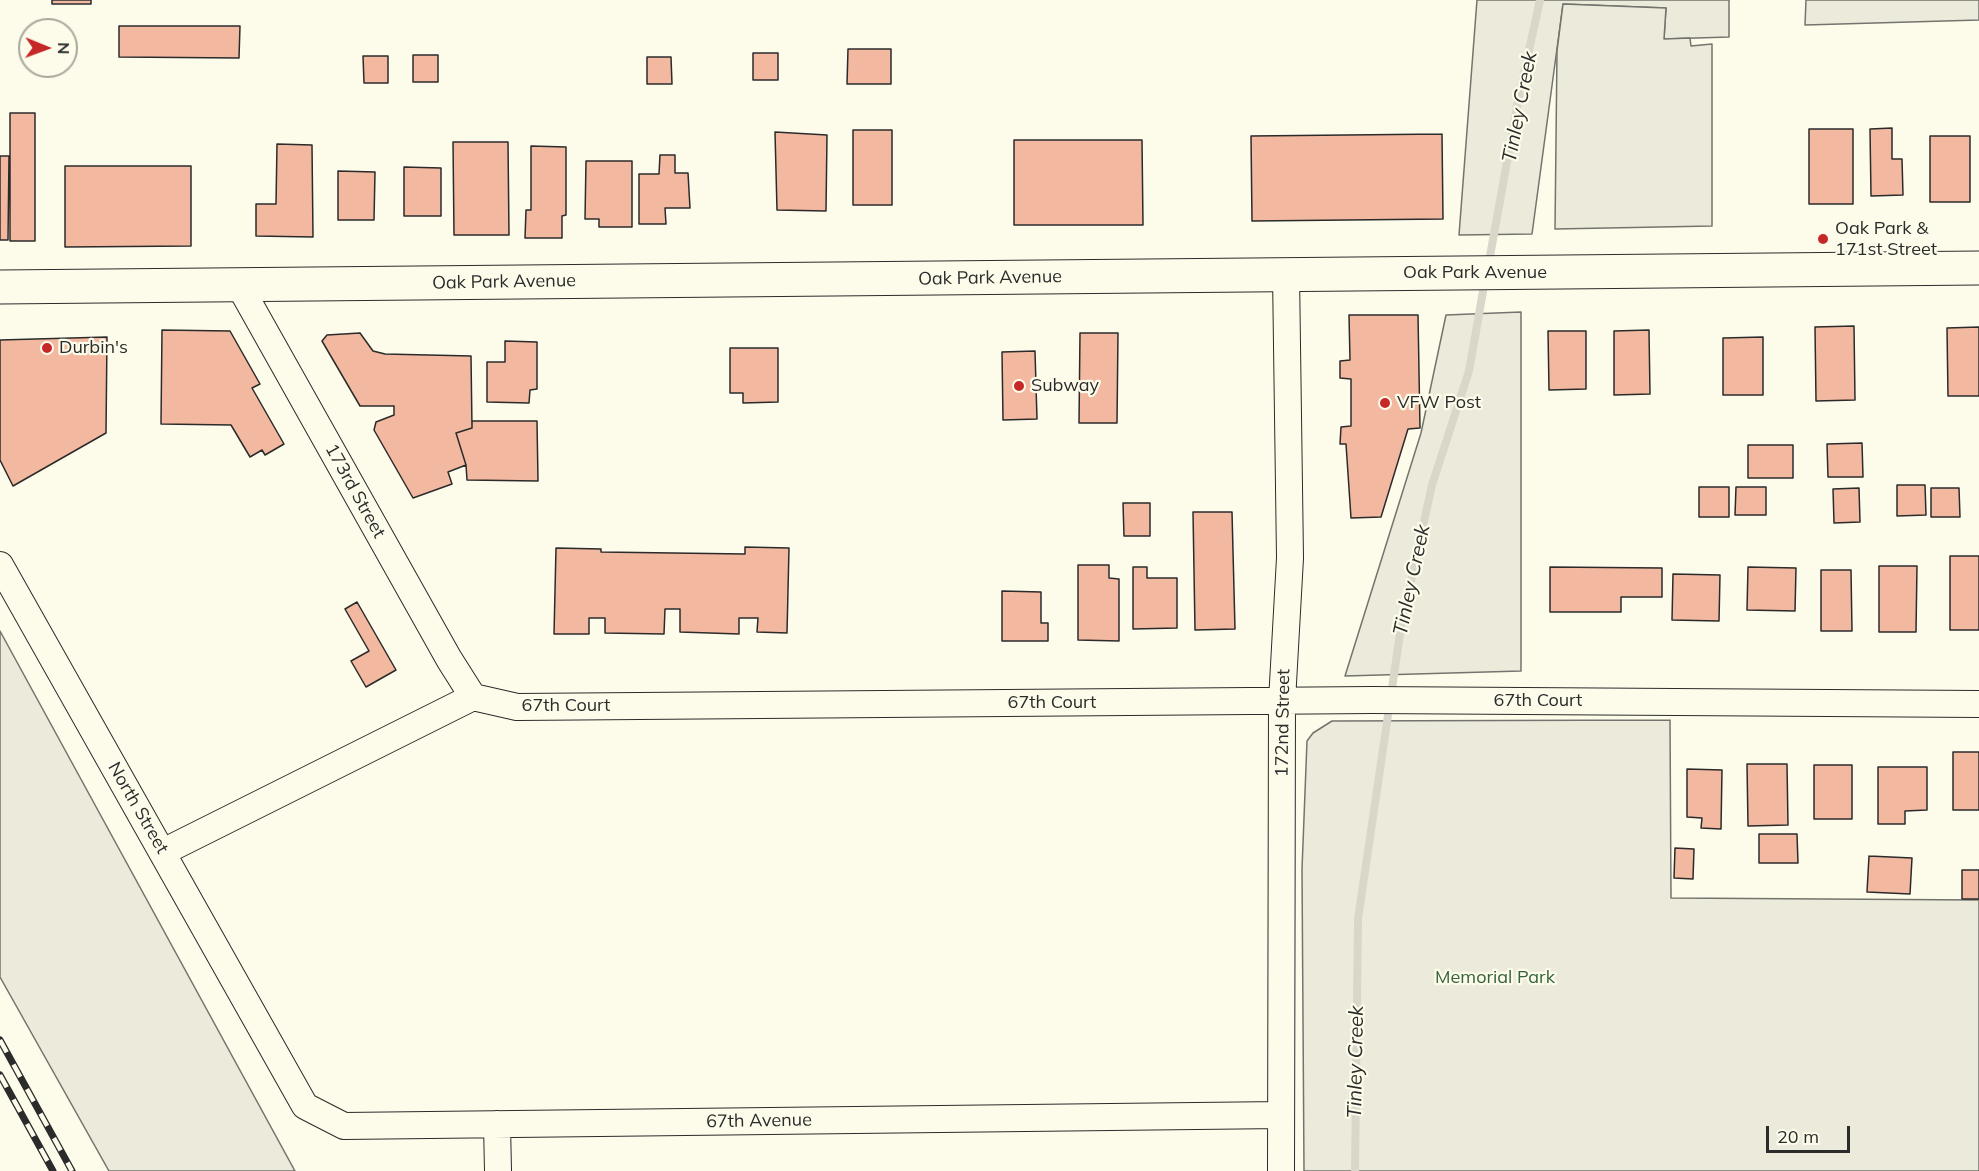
<!DOCTYPE html>
<style>
body{margin:0}
#map{position:relative;width:1979px;height:1171px;overflow:hidden;background:#fdfbea;font-family:Mulish,sans-serif}
canvas{display:block}
.north{position:absolute;left:18px;top:18px;width:60px;height:60px;box-sizing:border-box;background:#fdfbea;border:2px solid #a9a89e;border-radius:50%;rotate:91deg;font-size:16px;font-weight:700;line-height:24px;text-align:center;color:#2b2b2b}
.north::after{content:'';display:block;margin:auto;width:21px;height:27px;background:#c62828;clip-path:polygon(50% 0,100% 100%,50% 72%,0 100%)}
.scale{position:absolute;left:1766px;top:1126px;width:84px;height:27px;box-sizing:border-box;border:3px solid #2b2b2b;border-top:0;padding-left:8px;font-size:18px;line-height:21px;white-space:nowrap;color:#2b2b2b;-webkit-text-stroke:4px #fdfbea;paint-order:stroke}
</style>
<div id="map">
<canvas width="1979" height="1171"></canvas>
<div class="north">N</div>
<div class="scale">20 m</div>
</div>
<script>
const ctx = document.querySelector('canvas').getContext('2d');
ctx.lineJoin = 'round';
function fill(path, color) {
  ctx.fillStyle = color;
  ctx.fill(path, 'evenodd');
}
function poly(rows) {
  const path = new Path2D();
  for (const r of rows) {
    path.moveTo(r[0], r[1]);
    for (let i = 2; i < r.length; i += 2) path.lineTo(r[i], r[i + 1]);
  }
  return path;
}
function strokePath(path, color, width, dash) {
  ctx.strokeStyle = color;
  ctx.lineWidth = width;
  ctx.lineCap = dash ? 'butt' : 'round';
  ctx.setLineDash(dash || []);
  ctx.stroke(path);
}
function drawText(font, color, halo, rows, align = 'center') {
  ctx.font = font + ' Mulish,sans-serif';
  ctx.lineWidth = 4.5;
  ctx.setLineDash([]);
  ctx.textBaseline = 'middle';
  ctx.strokeStyle = halo;
  ctx.fillStyle = color;
  for (const [text, x, y, turn = 0] of rows) {
    ctx.save();
    ctx.translate(x, y);
    ctx.rotate((+turn || 0) * Math.PI / 180);
    ctx.textAlign = isNaN(turn) ? turn : align;
    if (halo) ctx.strokeText(text, 0, 0);
    ctx.fillText(text, 0, 0);
    ctx.restore();
  }
}
const green = poly([
 [1477,0,1729,0,1729,37,1664,39,1666,8,1563,4,1532,234,1459,235,1477,0],
 [1806,0,1979,0,1979,20,1805,25,1806,0],
 [1521,312,1521,671,1345,676,1421,433,1446,315,1521,312],
 [1670,720,1671,898,1979,900,1979,1171,1304,1171,1302,869,1307,741,1313,733,1332,721,1670,720]
]);
fill(green, '#ecebdb');
strokePath(green, '#74746e', 1.5);
const parking = poly([
 [1563,4,1666,8,1664,39,1690,38,1691,46,1712,44,1712,226,1555,229,1557,51,1563,4],
 [0,631,295,1171,109,1171,0,977,0,631]
]);
fill(parking, '#eceadb');
strokePath(parking, '#74746e', 1.5);
strokePath(poly([
 [1488,267,1519,96,1540,0],
 [1355,1171,1358,919,1401,627,1432,485,1469,371,1485,280]
]), '#d8d7c9', 8);
const building = poly([
 [52,0,91,0,91,4,52,4,52,0],
 [119,26,240,26,239,58,119,57,119,26],
 [848,49,891,49,891,84,847,84,848,49],
 [753,53,778,53,778,80,753,80,753,53],
 [413,55,438,55,438,82,413,82,413,55],
 [363,56,388,56,388,83,364,83,363,56],
 [647,57,671,57,672,84,647,84,647,57],
 [10,113,35,113,35,241,10,241,10,113],
 [1892,128,1892,159,1902,159,1903,195,1871,196,1870,129,1892,128],
 [1809,129,1853,129,1853,204,1809,204,1809,129],
 [853,130,892,130,892,205,853,205,853,130],
 [775,132,827,135,826,211,777,210,775,132],
 [1442,134,1443,219,1252,221,1251,136,1442,134],
 [1930,136,1970,136,1970,202,1930,202,1930,136],
 [1014,140,1142,140,1143,225,1014,225,1014,140],
 [453,142,508,142,509,235,454,235,453,142],
 [277,144,312,145,313,237,256,236,256,204,276,204,277,144],
 [531,146,566,147,566,215,562,216,562,238,525,238,526,210,531,210,531,146],
 [660,155,675,155,675,173,688,173,690,208,665,208,666,224,639,224,639,174,659,174,660,155],
 [0,156,9,156,8,240,0,240,0,156],
 [586,161,632,161,632,227,599,227,599,219,585,219,586,161],
 [65,166,191,166,191,246,65,247,65,166],
 [404,167,441,168,441,216,404,216,404,167],
 [338,171,375,172,374,220,338,220,338,171],
 [1349,315,1418,315,1420,428,1408,429,1381,517,1351,518,1346,444,1340,444,1341,427,1351,426,1351,379,1340,378,1340,361,1350,360,1349,315],
 [1854,326,1855,400,1816,401,1815,327,1854,326],
 [1979,327,1979,396,1948,396,1947,328,1979,327],
 [162,330,230,331,260,384,252,388,284,444,265,455,262,450,250,457,231,425,161,424,162,330],
 [1649,330,1650,394,1614,395,1614,331,1649,330],
 [1548,331,1586,331,1586,389,1549,390,1548,331],
 [360,333,373,351,385,354,471,356,472,428,456,433,466,465,448,472,452,484,413,498,374,430,376,422,394,415,394,406,360,406,322,341,327,335,360,333],
 [1080,333,1118,333,1117,423,1079,423,1080,333],
 [107,337,106,433,13,486,0,460,0,340,107,337],
 [1763,337,1763,395,1723,395,1723,338,1763,337],
 [505,341,537,342,537,389,530,390,529,403,487,402,487,362,505,362,505,341],
 [730,348,778,348,778,402,743,403,743,393,730,393,730,348],
 [1035,351,1037,419,1003,420,1002,352,1035,351],
 [472,421,537,421,538,481,467,480,466,465,456,433,472,428,472,421],
 [1862,443,1863,477,1828,477,1827,444,1862,443],
 [1748,445,1793,445,1793,478,1748,478,1748,445],
 [1897,485,1925,485,1926,515,1897,516,1897,485],
 [1699,487,1729,487,1729,517,1699,517,1699,487],
 [1736,487,1766,487,1766,515,1735,515,1736,487],
 [1859,488,1860,522,1834,523,1833,489,1859,488],
 [1931,488,1959,488,1960,517,1931,517,1931,488],
 [1123,503,1150,503,1150,536,1124,536,1123,503],
 [1193,512,1232,512,1235,629,1195,630,1193,512],
 [745,547,789,548,787,633,757,632,758,618,739,618,739,634,680,632,680,609,665,609,664,634,605,633,605,618,589,618,589,634,554,634,556,548,601,549,601,552,745,554,745,547],
 [1950,556,1979,556,1979,630,1950,630,1950,556],
 [1078,565,1109,565,1109,578,1119,579,1119,641,1078,640,1078,565],
 [1879,566,1917,566,1916,632,1879,632,1879,566],
 [1133,567,1147,567,1147,578,1177,578,1177,628,1133,629,1133,567],
 [1550,567,1662,568,1662,597,1621,597,1621,612,1550,612,1550,567],
 [1748,567,1796,568,1795,611,1747,610,1748,567],
 [1821,570,1851,570,1852,631,1821,631,1821,570],
 [1673,574,1720,575,1719,621,1672,620,1673,574],
 [1002,591,1041,592,1041,623,1048,623,1048,641,1002,641,1002,591],
 [357,602,396,670,366,687,351,661,369,651,345,609,357,602],
 [1953,752,1979,752,1979,810,1953,810,1953,752],
 [1747,764,1787,764,1788,825,1748,826,1747,764],
 [1814,765,1852,765,1852,819,1814,819,1814,765],
 [1878,767,1927,767,1927,810,1905,811,1905,824,1878,824,1878,767],
 [1687,769,1722,770,1721,829,1701,828,1702,818,1687,817,1687,769],
 [1759,834,1797,834,1798,863,1759,863,1759,834],
 [1675,848,1694,849,1693,879,1674,878,1675,848],
 [1869,856,1912,858,1910,894,1867,892,1869,856],
 [1962,870,1979,870,1979,899,1962,899,1962,870]
]);
fill(building, '#f2b8a0');
strokePath(building, '#2b2b2b', 1.5);
const street = poly([
 [239,285,449,659,473,697],
 [0,565,305,1106,344,1126,1281,1115],
 [163,852,473,697,517,707,1372,700,1979,704],
 [497,1124,498,1171],
 [1281,1171,1282,701,1290,558,1286,274]
]);
const secondary = poly([
 [0,287,1979,268]
]);
strokePath(street, '#2b2b2b', 28);
strokePath(secondary, '#2b2b2b', 35);
strokePath(street, '#fdfbea', 26);
strokePath(secondary, '#fdfbea', 33);
const rail = poly([
 [0,1040,72,1171],
 [0,1075,53,1171]
]);
strokePath(rail, '#2b2b2b', 7);
strokePath(rail, '#fdfbea', 4.5, [14]);
for (const [x, y, r, color] of [
 [1823,239,6,"#c62828"],
 [47,348,6,"#c62828"],
 [1019,386,6,"#c62828"],
 [1385,403,6,"#c62828"]
]) {
  const dot = new Path2D();
  dot.arc(x, y, r, 0, 2 * Math.PI);
  ctx.fillStyle = color;
  ctx.fill(dot);
  strokePath(dot, '#fdfbea', 2);
}
drawText('18px', '#2b2b2b', '#fdfbea', [
 ["Oak Park &",1835,229],
 ["171st Street",1835,250],
 ["Durbin's",59,348],
 ["Subway",1031,386],
 ["VFW Post",1397,403]
], 'left');
drawText('18px', '#2b2b2b', '#fdfbea', [
 ["Oak Park Avenue",1475,273],
 ["Oak Park Avenue",990,278,-1],
 ["Oak Park Avenue",504,282,-1],
 ["173rd Street",355,491,61],
 ["67th Court",1538,701],
 ["67th Court",1052,703],
 ["67th Court",566,706],
 ["172nd Street",1283,723,-89],
 ["North Street",138,808,60],
 ["67th Avenue",759,1121,-1]
]);
drawText('18px', '#34623c', '#fdfbea', [
 ["Memorial Park",1495,978]
]);
drawText('italic 20px', '#2b2b2b', '#fdfbea', [
 ["Tinley Creek",1520,107,-79],
 ["Tinley Creek",1412,580,-78],
 ["Tinley Creek",1356,1062,-89]
]);
</script>
